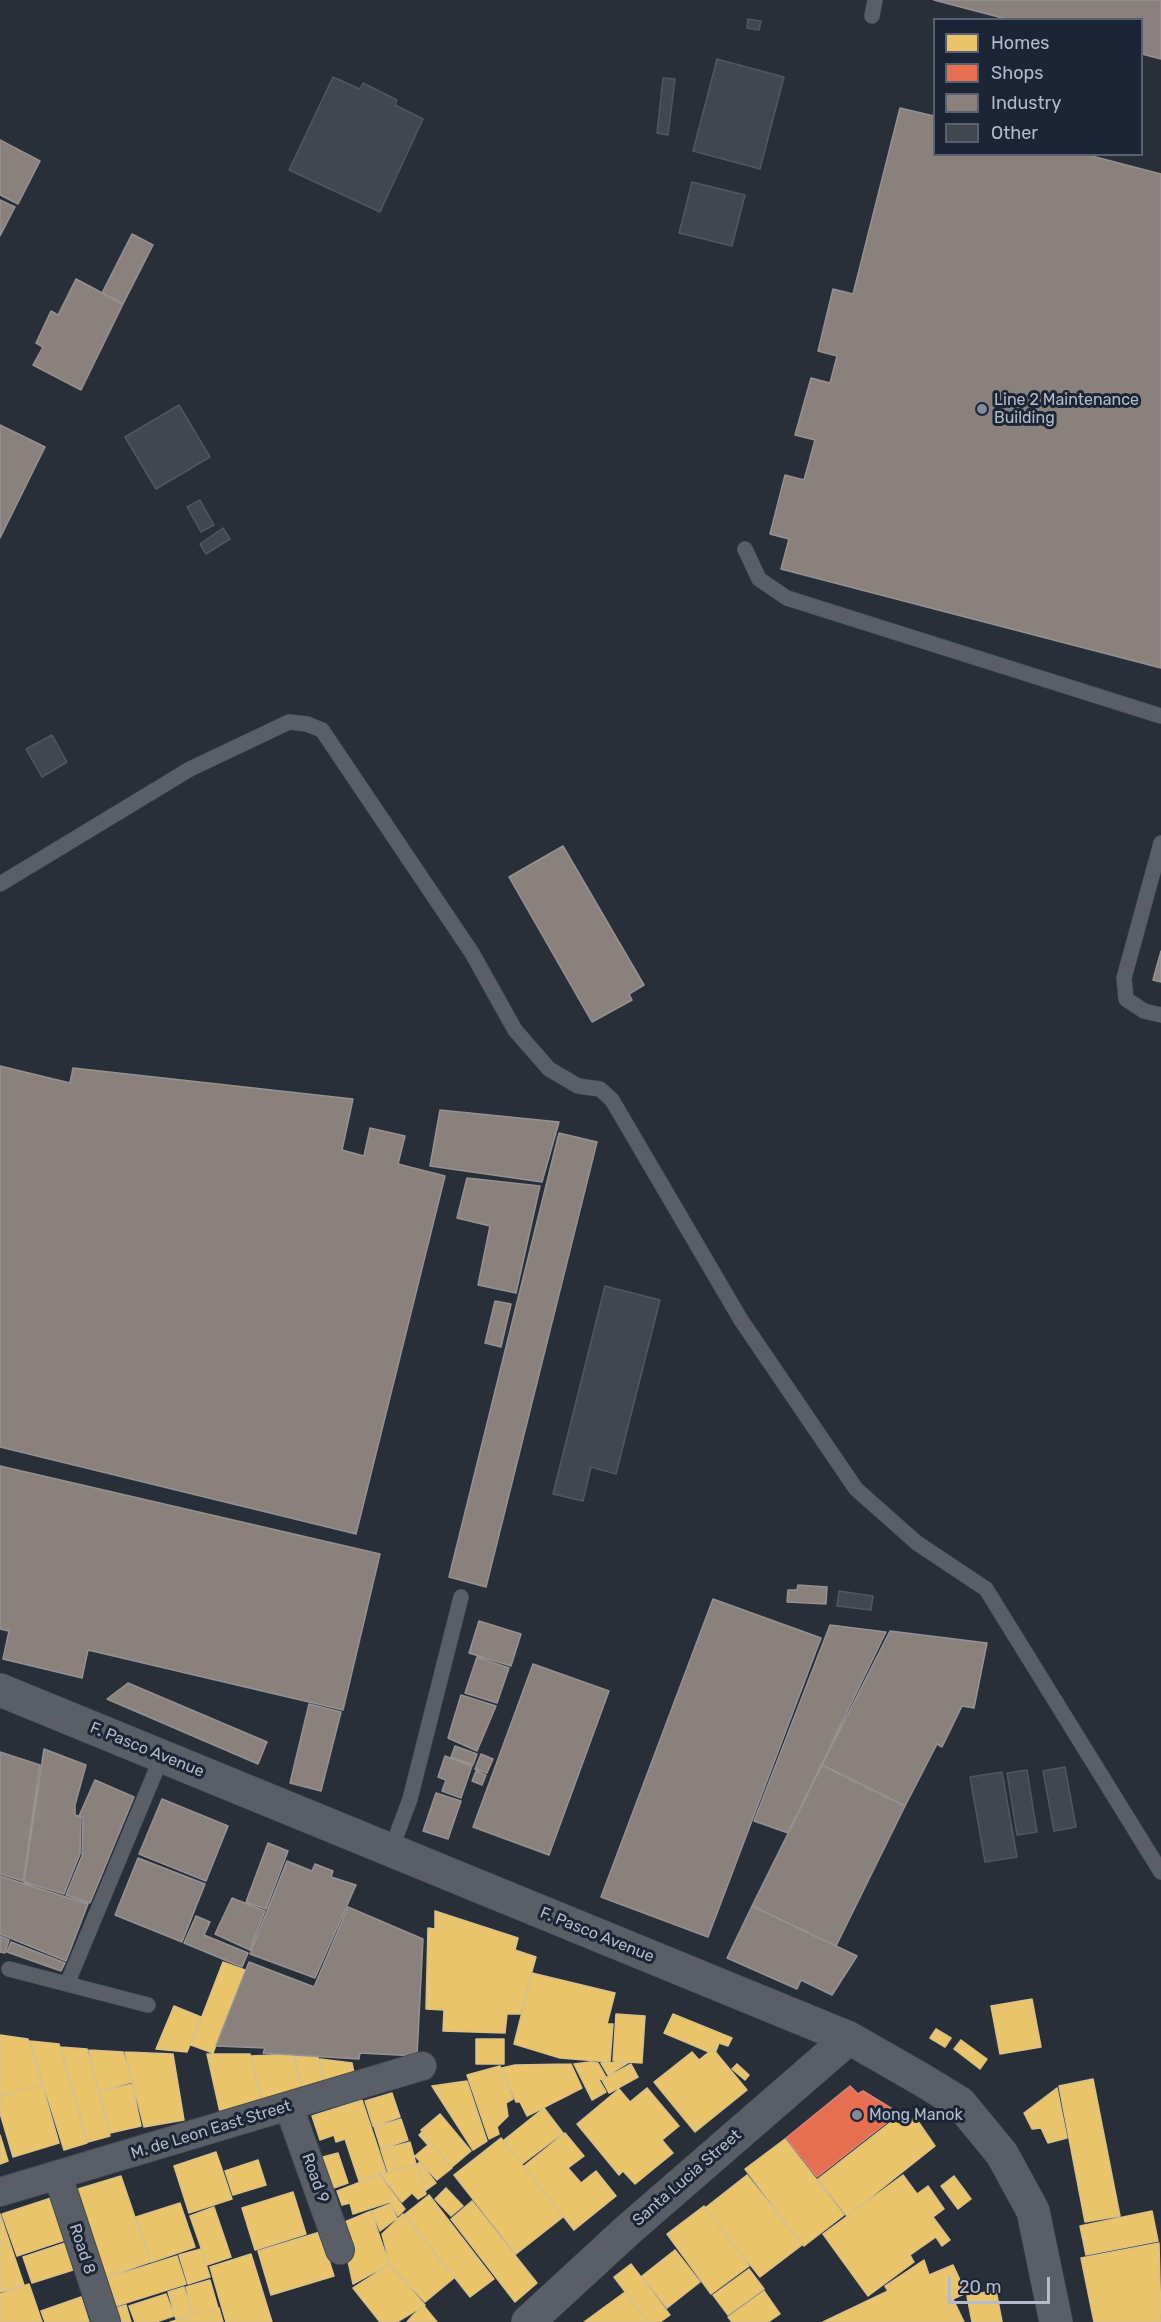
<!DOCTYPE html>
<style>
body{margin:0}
#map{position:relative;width:1161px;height:2322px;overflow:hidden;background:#292f39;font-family:Rubik,sans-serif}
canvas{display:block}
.legend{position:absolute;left:933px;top:18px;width:210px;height:138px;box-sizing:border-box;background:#1c2535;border:2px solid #586171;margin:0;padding:8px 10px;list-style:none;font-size:18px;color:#b3bbcb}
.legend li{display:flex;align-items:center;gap:12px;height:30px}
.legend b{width:30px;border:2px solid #586171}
.scale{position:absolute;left:948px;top:2277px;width:102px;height:27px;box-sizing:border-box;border:3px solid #b3bbcb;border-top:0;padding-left:8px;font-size:18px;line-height:21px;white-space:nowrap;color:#b3bbcb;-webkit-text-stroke:4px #1c2535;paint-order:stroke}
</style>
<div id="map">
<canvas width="1161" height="2322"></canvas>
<ul class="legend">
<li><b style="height:16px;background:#e9c46a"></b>Homes</li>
<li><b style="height:16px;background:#e76f51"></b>Shops</li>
<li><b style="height:16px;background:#8a817c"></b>Industry</li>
<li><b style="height:16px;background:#41464f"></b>Other</li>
</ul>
<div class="scale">20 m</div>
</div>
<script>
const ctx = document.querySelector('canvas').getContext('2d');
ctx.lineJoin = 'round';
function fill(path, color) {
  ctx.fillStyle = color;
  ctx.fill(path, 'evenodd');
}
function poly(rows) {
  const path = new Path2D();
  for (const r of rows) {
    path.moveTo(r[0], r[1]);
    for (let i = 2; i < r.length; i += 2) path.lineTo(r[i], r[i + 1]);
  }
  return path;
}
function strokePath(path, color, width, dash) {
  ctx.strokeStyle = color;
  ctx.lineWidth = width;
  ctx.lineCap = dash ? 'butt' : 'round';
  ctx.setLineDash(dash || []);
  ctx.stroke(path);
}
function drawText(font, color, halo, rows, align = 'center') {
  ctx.font = font + ' Rubik,sans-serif';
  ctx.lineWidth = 6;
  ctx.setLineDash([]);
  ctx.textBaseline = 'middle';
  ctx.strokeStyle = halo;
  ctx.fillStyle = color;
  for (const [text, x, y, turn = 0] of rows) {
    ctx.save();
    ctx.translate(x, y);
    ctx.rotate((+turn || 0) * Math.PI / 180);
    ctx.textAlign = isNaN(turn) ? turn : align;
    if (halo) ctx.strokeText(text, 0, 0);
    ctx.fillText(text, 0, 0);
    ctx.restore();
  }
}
const homes = poly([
 [435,1911,518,1938,515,1950,536,1957,520,2014,507,2014,505,2033,443,2031,444,2010,426,2009,428,1928,435,1929,435,1911],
 [223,1962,245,1970,213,2053,191,2045,223,1962],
 [532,1973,615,1993,607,2024,613,2024,610,2062,560,2058,514,2044,532,1973],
 [1032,1999,1041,2047,1000,2054,991,2006,1032,1999],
 [174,2006,201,2017,187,2052,156,2049,174,2006],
 [616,2014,645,2016,642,2063,613,2061,616,2014],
 [673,2014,732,2038,728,2046,719,2043,716,2051,713,2048,709,2052,664,2033,673,2014],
 [936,2029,951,2038,945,2047,930,2038,936,2029],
 [0,2035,28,2039,42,2084,0,2096,0,2035],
 [476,2039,504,2039,504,2064,476,2064,476,2039],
 [961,2040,987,2059,980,2069,954,2049,961,2040],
 [30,2041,59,2044,87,2143,64,2150,30,2041],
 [61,2047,87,2049,110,2136,88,2142,61,2047],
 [713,2049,747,2090,695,2132,654,2082,692,2052,699,2060,713,2049],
 [89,2050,123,2052,132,2082,99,2091,89,2050],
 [125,2052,173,2054,184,2120,144,2127,125,2052],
 [207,2054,250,2054,261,2102,220,2112,207,2054],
 [293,2054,302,2091,262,2100,251,2056,293,2054],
 [295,2056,318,2057,324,2083,302,2090,295,2056],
 [320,2059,352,2063,354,2073,325,2082,320,2059],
 [590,2062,598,2063,606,2077,599,2080,606,2092,592,2100,574,2064,590,2062],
 [629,2062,608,2075,601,2063,629,2062],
 [571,2064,582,2088,527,2116,520,2102,516,2102,502,2068,515,2065,571,2064],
 [631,2064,638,2077,609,2093,602,2080,631,2064],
 [737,2064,749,2075,745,2080,732,2069,737,2064],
 [500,2066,513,2099,506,2103,508,2116,497,2127,499,2134,489,2139,467,2075,500,2066],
 [1093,2079,1120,2216,1085,2222,1059,2086,1093,2079],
 [467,2081,487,2141,473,2150,432,2086,467,2081],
 [42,2084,59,2143,13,2157,0,2113,0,2097,42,2084],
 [132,2084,141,2126,110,2133,100,2092,132,2084],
 [647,2088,679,2126,662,2140,673,2153,635,2184,623,2171,619,2175,577,2124,619,2089,630,2102,647,2088],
 [1057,2088,1067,2138,1048,2143,1041,2128,1032,2129,1024,2113,1057,2088],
 [392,2093,400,2117,373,2126,365,2101,392,2093],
 [362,2100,386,2172,359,2181,345,2139,336,2142,334,2135,320,2140,312,2116,362,2100],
 [544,2108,563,2133,522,2164,504,2140,544,2108],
 [905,2111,911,2120,915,2117,935,2146,847,2216,818,2179,905,2111],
 [440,2114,471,2151,452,2167,421,2130,440,2114],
 [401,2119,408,2140,381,2149,374,2127,401,2119],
 [422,2132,452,2168,437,2180,415,2156,428,2145,419,2135,422,2132],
 [565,2133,584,2156,568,2168,581,2183,596,2171,616,2196,574,2230,524,2166,565,2133],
 [0,2135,8,2161,0,2164,0,2135],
 [501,2138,563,2217,516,2254,454,2175,501,2138],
 [785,2139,844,2215,804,2246,745,2169,785,2139],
 [410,2142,416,2164,388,2172,381,2150,410,2142],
 [216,2152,232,2199,189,2213,174,2166,216,2152],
 [338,2153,348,2183,328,2190,319,2158,338,2153],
 [258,2160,266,2185,233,2195,225,2171,258,2160],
 [420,2162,436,2183,425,2191,417,2164,420,2162],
 [416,2164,426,2194,418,2199,412,2193,402,2202,381,2175,416,2164],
 [379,2175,405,2209,398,2216,390,2202,353,2214,350,2203,342,2205,337,2191,379,2175],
 [747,2175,802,2245,760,2277,705,2208,747,2175],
 [903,2175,917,2194,928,2186,944,2209,933,2217,950,2240,942,2246,936,2237,910,2255,914,2262,868,2296,823,2234,903,2175],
 [121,2176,150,2262,95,2281,73,2205,78,2189,121,2176],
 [954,2176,971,2199,958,2209,941,2186,954,2176],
 [446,2188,463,2206,451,2216,435,2199,446,2188],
 [293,2192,306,2234,255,2250,242,2208,293,2192],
 [429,2195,494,2279,470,2297,405,2214,429,2195],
 [51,2198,65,2240,17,2256,2,2214,51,2198],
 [472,2201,537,2283,515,2302,451,2219,472,2201],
 [180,2203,195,2247,151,2262,136,2217,180,2203],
 [390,2204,397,2218,380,2231,372,2211,390,2204],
 [704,2206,749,2266,711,2294,667,2234,704,2206],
 [214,2207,231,2257,207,2265,190,2216,214,2207],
 [371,2211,389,2264,353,2284,340,2224,371,2211],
 [1152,2211,1158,2241,1086,2255,1080,2226,1152,2211],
 [0,2214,24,2285,0,2292,0,2214],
 [403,2214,454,2278,425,2302,390,2265,382,2234,403,2214],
 [320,2232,334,2276,271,2295,258,2251,320,2232],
 [65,2243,73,2270,32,2283,23,2257,65,2243],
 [1159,2243,1161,2322,1094,2322,1081,2258,1159,2243],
 [201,2249,210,2277,188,2284,179,2255,201,2249],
 [675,2250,700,2282,667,2308,642,2276,675,2250],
 [251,2254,272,2322,226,2322,210,2267,251,2254],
 [177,2256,186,2284,110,2308,101,2280,177,2256],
 [924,2260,929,2275,953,2265,966,2293,953,2299,964,2322,823,2322,888,2291,885,2286,924,2260],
 [631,2264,670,2315,660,2322,648,2322,614,2277,631,2264],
 [389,2265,425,2305,397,2322,380,2322,353,2288,389,2265],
 [749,2269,764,2289,728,2315,713,2295,749,2269],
 [210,2280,218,2308,193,2315,186,2287,210,2280],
 [29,2284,42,2322,0,2322,0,2294,29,2284],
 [184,2287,192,2314,176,2319,168,2292,184,2287],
 [996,2290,1002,2322,972,2322,967,2296,996,2290],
 [764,2291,780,2314,768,2322,732,2322,728,2317,764,2291],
 [625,2292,647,2322,584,2322,625,2292],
 [166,2294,174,2316,156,2322,135,2322,129,2306,166,2294],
 [81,2297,89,2322,45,2322,41,2311,81,2297],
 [126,2305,131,2322,111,2322,107,2311,126,2305],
 [424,2306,437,2322,407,2322,413,2315,424,2306],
 [219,2308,223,2322,170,2322,197,2314,219,2308]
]);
fill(homes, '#e9c46a');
strokePath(homes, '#d9c187', 1.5);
const shops = poly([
 [850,2086,858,2094,863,2091,899,2113,817,2177,786,2138,850,2086]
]);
fill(shops, '#e76f51');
strokePath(shops, '#d78676', 1.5);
const industry = poly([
 [934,0,1161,0,1161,59,1142,54,1142,20,1010,20,934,0],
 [900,108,934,116,934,154,1084,154,1161,174,1161,668,781,569,789,539,770,534,785,475,804,480,815,440,795,435,811,378,830,383,837,356,818,351,833,289,853,294,900,108],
 [0,140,40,161,18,204,0,195,0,140],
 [0,200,15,207,0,236,0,200],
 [132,234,153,245,123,304,102,293,132,234],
 [76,279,123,304,81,390,33,365,43,347,36,343,51,311,58,315,76,279],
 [0,425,45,447,0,538,0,425],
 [563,846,644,985,629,994,632,1000,592,1022,509,877,563,846],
 [1161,951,1161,982,1153,980,1161,951],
 [0,1066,70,1083,73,1068,353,1099,342,1150,364,1156,370,1128,405,1136,398,1164,445,1176,356,1534,0,1447,0,1066],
 [440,1110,559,1122,542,1182,430,1166,440,1110],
 [559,1133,597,1142,486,1587,449,1577,559,1133],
 [467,1178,540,1186,516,1293,478,1285,490,1226,457,1218,467,1178],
 [495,1301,511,1304,501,1347,485,1343,495,1301],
 [0,1466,380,1554,343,1710,88,1650,82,1678,3,1659,9,1631,0,1629,0,1466],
 [798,1585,827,1587,826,1604,787,1602,788,1590,797,1590,798,1585],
 [713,1599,821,1638,708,1937,601,1897,713,1599],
 [479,1621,521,1634,511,1666,469,1653,479,1621],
 [830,1625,886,1632,788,1833,754,1821,830,1625],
 [890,1631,987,1643,974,1708,962,1706,942,1747,937,1744,905,1806,822,1765,890,1631],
 [477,1657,509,1668,497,1703,465,1693,477,1657],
 [533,1664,609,1691,549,1855,473,1827,533,1664],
 [128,1683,267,1742,258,1764,107,1699,128,1683],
 [461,1695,496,1706,477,1751,448,1738,461,1695],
 [309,1704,341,1712,321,1791,290,1783,309,1704],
 [455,1746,477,1754,473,1765,451,1757,455,1746],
 [44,1749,86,1765,75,1805,75,1815,81,1817,80,1854,64,1894,24,1882,44,1749],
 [0,1752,40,1765,23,1881,0,1874,0,1752],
 [481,1754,493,1759,487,1773,475,1769,481,1754],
 [445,1756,472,1766,461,1798,442,1791,446,1780,438,1777,445,1756],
 [822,1765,905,1806,836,1946,752,1906,822,1765],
 [476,1771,486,1775,482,1785,472,1781,476,1771],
 [95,1780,134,1797,90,1903,66,1895,82,1856,83,1817,79,1816,95,1780],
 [436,1793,461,1801,448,1839,423,1831,436,1793],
 [162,1799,228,1826,206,1881,139,1854,162,1799],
 [268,1843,288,1851,266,1909,246,1902,268,1843],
 [138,1858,205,1884,182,1942,115,1915,138,1858],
 [287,1861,312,1871,315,1864,333,1871,331,1877,356,1885,315,1978,250,1954,287,1861],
 [0,1876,88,1904,66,1961,0,1934,0,1876],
 [232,1898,265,1911,250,1950,215,1934,232,1898],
 [752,1906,857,1956,832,1995,801,1980,797,1989,727,1958,752,1906],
 [348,1907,423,1939,417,2056,360,2053,359,2059,263,2053,265,2048,216,2046,249,1962,314,1987,348,1907],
 [196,1916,210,1922,204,1935,248,1953,242,1967,184,1943,196,1916],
 [0,1936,9,1940,5,1953,0,1952,0,1936],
 [11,1942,65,1963,61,1971,7,1952,11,1942]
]);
fill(industry, '#8a817c');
strokePath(industry, '#969294', 1.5);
const building = poly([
 [748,19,761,21,759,30,747,28,748,19],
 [717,59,784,77,760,169,693,151,717,59],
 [333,77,360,89,363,83,397,100,395,105,423,119,380,212,289,170,333,77],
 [663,78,675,79,668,135,657,133,663,78],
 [692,182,745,195,732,246,679,233,692,182],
 [179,405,210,457,156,489,125,437,179,405],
 [200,500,214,525,201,532,187,507,200,500],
 [223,528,230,539,206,554,200,544,223,528],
 [52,735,67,762,42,777,26,749,52,735],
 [605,1286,660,1300,616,1474,591,1467,583,1501,553,1494,605,1286],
 [839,1591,873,1596,871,1610,837,1606,839,1591],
 [1065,1767,1076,1827,1054,1831,1043,1771,1065,1767],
 [1027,1770,1037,1832,1017,1835,1007,1773,1027,1770],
 [1002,1772,1017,1857,985,1862,970,1777,1002,1772]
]);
fill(building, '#41464f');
strokePath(building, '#515761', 1.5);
const service = poly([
 [872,16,875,0],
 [745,549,759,579,787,598,1161,716],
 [1161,843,1124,978,1126,999,1144,1011,1161,1015],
 [0,884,190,769,289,722,307,724,322,730,472,953,515,1030,549,1069,578,1086,600,1089,612,1100,741,1320,856,1489,917,1543,986,1589,1161,1872],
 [391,1850,410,1799,461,1597],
 [9,1969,148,2005],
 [67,1984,162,1756]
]);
const minor = poly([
 [289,2107,340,2250],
 [58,2176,106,2322],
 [0,2192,422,2066]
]);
const tertiary = poly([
 [0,1690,849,2038,919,2078,960,2103,1002,2154,1033,2211,1056,2322],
 [528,2322,629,2229,849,2038]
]);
strokePath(service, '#464a52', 16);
strokePath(minor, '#464a52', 30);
strokePath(tertiary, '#464a52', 34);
strokePath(service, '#5a5e67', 15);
strokePath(minor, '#5a5e67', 28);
strokePath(tertiary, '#5a5e67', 33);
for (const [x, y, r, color] of [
 [982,409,6,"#838a98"],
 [857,2115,6,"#838a98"]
]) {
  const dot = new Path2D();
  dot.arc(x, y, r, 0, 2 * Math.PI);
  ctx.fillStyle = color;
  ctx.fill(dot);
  strokePath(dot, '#1c2535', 2);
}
drawText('16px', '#b3bbcb', '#1c2535', [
 ["Line 2 Maintenance",994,400],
 ["Building",994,418],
 ["Mong Manok",869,2115]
], 'left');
drawText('16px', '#b3bbcb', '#1c2535', [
 ["F. Pasco Avenue",147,1750,22],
 ["F. Pasco Avenue",597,1935,22],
 ["M. de Leon East Street",211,2130,-17],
 ["Road 9",315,2178,70],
 ["Santa Lucia Street",687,2178,-41],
 ["Road 8",82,2249,72]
]);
</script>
